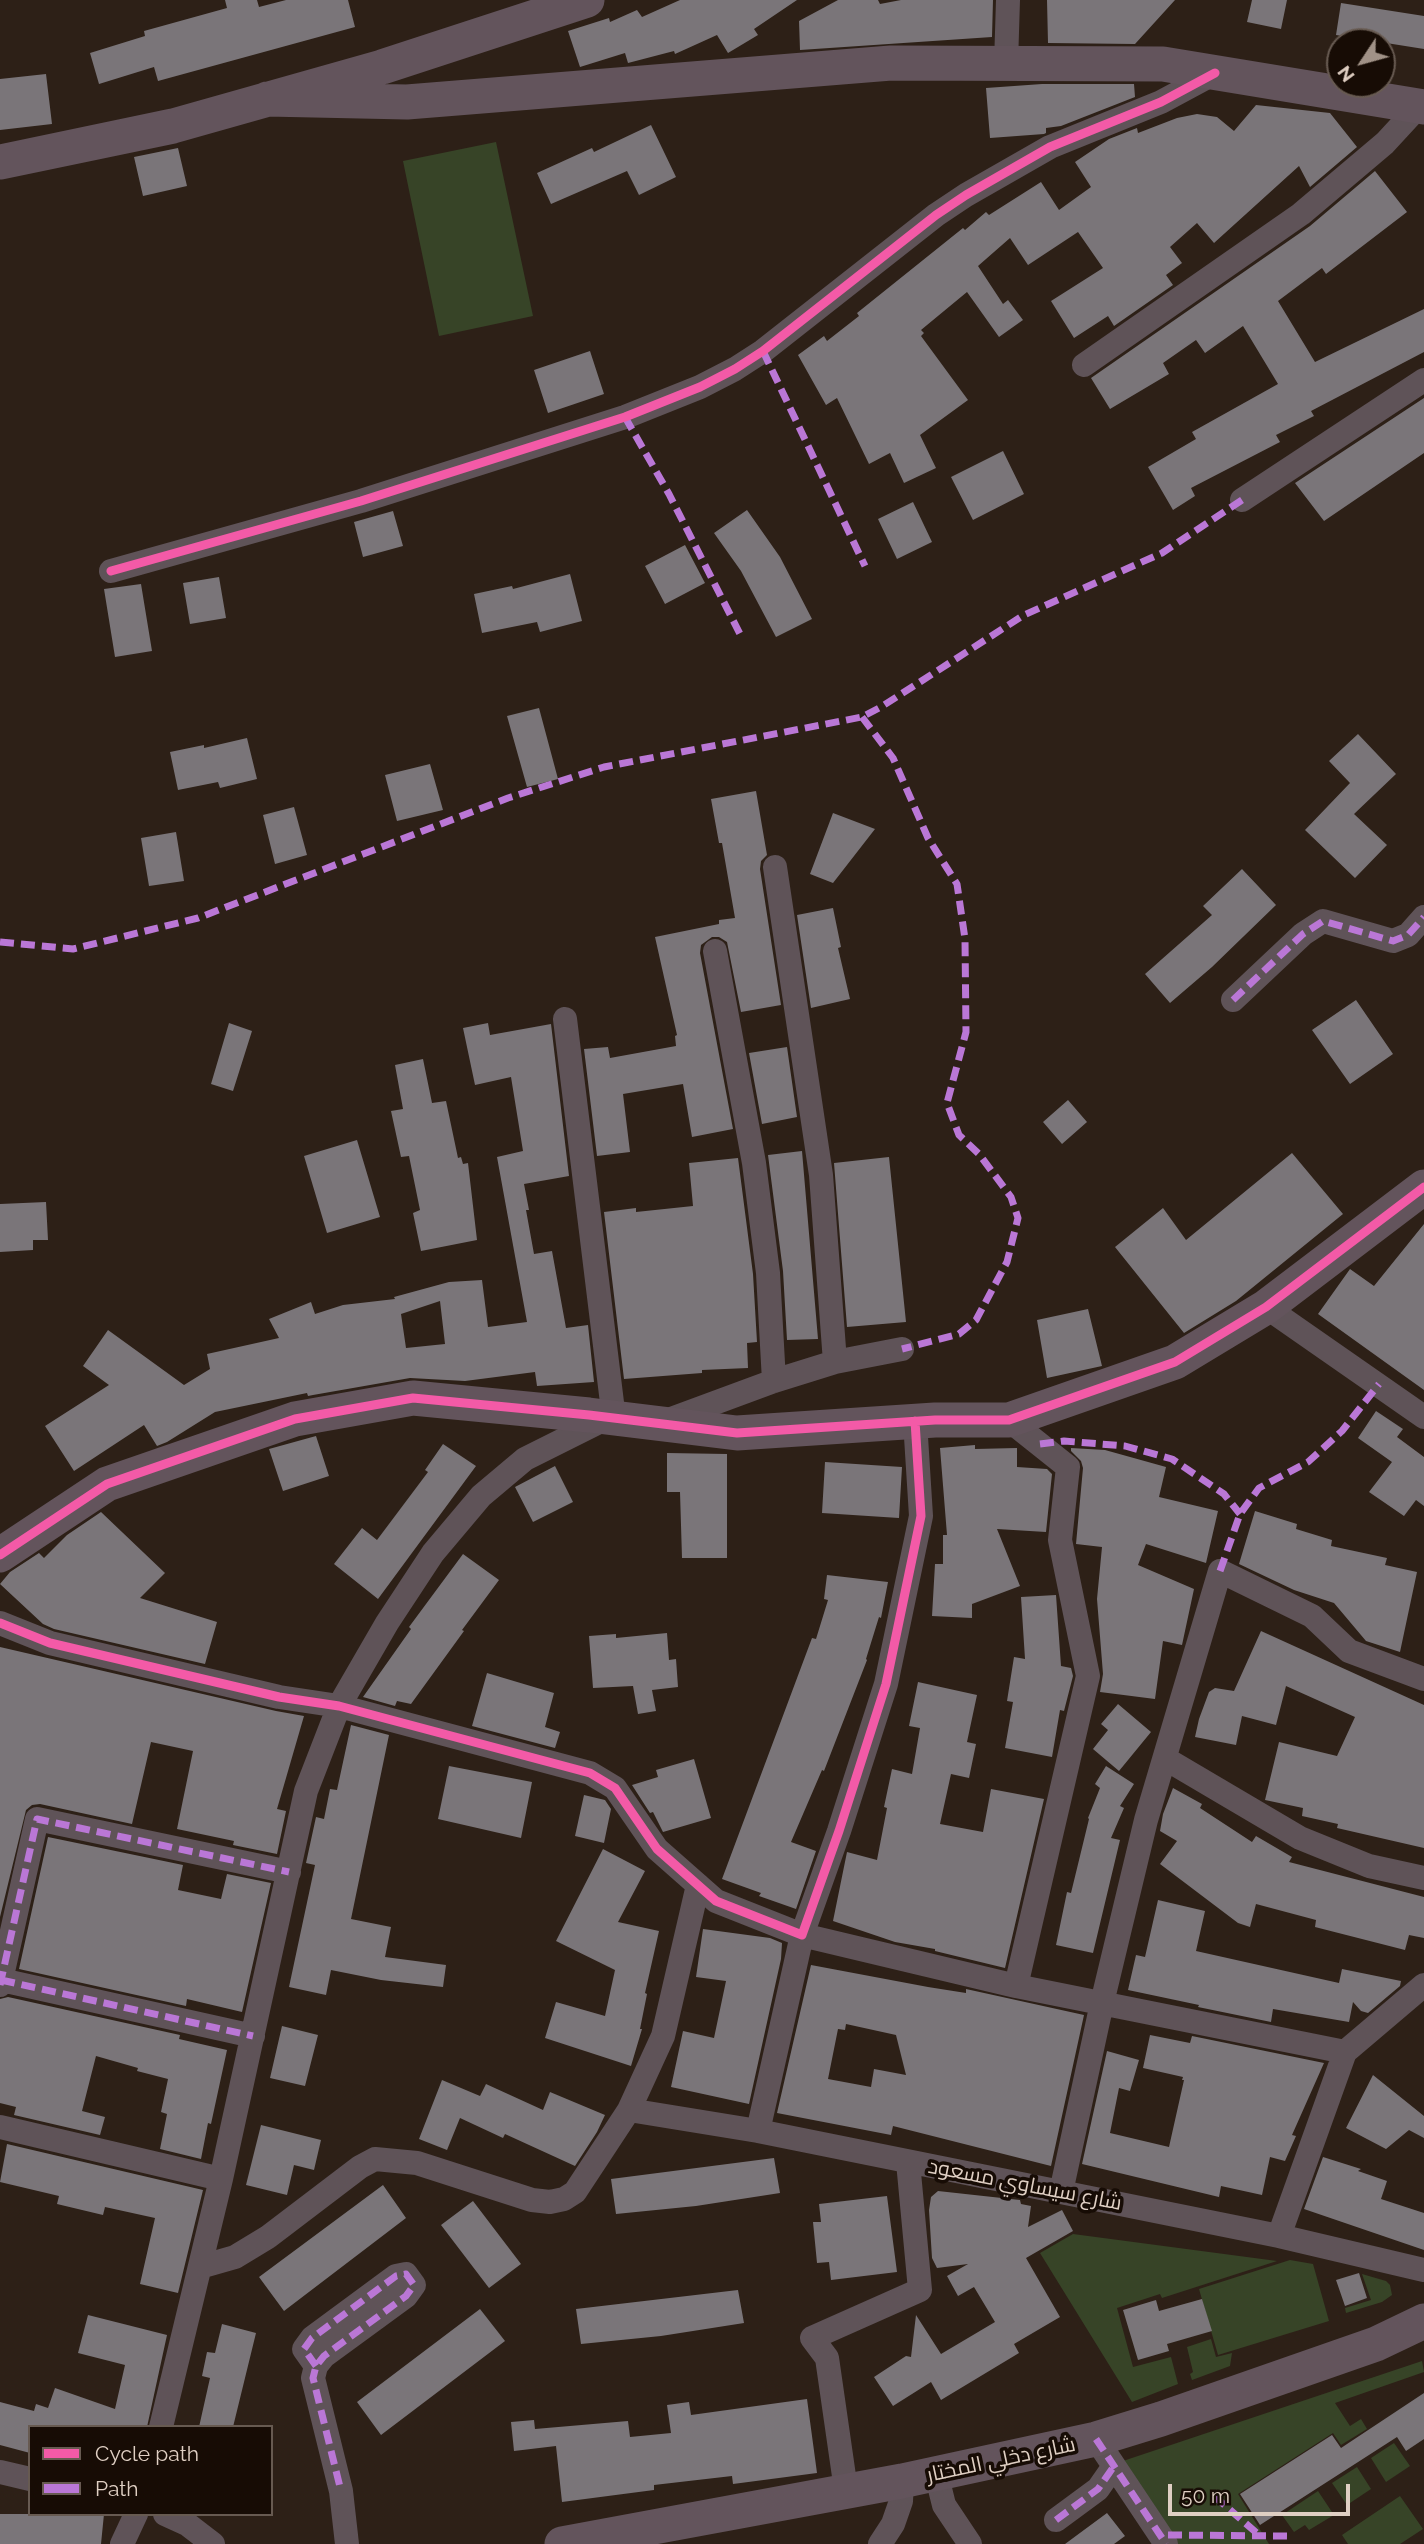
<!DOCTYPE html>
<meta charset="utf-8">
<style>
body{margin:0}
#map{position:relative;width:1424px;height:2544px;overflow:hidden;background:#2d2017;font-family:Raleway,sans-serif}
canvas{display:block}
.legend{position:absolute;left:28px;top:2425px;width:245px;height:91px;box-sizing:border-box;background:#170c05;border:2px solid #675a51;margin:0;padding:9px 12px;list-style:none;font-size:21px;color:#dfcfc3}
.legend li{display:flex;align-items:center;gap:14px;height:35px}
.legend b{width:35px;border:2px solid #675a51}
.north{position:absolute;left:1326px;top:28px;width:70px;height:70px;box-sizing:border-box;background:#170c05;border:2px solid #675a51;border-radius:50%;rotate:234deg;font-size:19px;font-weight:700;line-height:28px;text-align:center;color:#dfcfc3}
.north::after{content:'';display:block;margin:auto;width:24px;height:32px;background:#a19287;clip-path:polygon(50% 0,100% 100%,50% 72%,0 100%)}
.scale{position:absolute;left:1168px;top:2484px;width:182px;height:32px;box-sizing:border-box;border:4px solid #dfcfc3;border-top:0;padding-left:9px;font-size:21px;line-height:24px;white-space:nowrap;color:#dfcfc3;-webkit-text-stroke:5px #170c05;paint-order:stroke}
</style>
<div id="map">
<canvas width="1424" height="2544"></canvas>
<ul class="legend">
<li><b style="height:9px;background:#f35aa7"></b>Cycle path</li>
<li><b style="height:9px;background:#ba77d6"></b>Path</li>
</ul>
<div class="north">N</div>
<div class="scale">50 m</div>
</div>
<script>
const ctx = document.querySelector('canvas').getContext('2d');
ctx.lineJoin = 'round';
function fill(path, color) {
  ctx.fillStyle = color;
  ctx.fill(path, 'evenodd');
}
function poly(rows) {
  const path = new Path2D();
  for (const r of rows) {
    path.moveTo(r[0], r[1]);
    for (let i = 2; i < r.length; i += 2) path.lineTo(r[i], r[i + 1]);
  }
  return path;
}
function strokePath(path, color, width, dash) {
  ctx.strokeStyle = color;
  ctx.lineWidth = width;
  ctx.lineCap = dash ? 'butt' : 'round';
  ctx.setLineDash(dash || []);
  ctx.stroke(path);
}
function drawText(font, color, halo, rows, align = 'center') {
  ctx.font = font + ' Raleway,Cairo,sans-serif';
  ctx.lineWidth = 7;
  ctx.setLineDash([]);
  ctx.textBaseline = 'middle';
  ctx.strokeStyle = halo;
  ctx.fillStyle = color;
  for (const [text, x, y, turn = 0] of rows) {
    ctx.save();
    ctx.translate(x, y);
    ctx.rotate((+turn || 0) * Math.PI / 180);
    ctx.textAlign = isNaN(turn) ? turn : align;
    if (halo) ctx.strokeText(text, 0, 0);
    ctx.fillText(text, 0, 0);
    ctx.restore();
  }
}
fill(poly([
 [496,142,533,316,439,336,403,161],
 [1073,2234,1277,2261,1162,2298,1160,2294,1117,2308,1133,2367,1171,2357,1178,2384,1132,2402,1040,2253],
 [1290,2260,1313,2264,1329,2321,1218,2355,1199,2289],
 [1362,2274,1386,2281,1390,2285,1392,2295,1382,2302,1346,2313,1345,2308,1371,2300],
 [1211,2339,1216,2357,1232,2353,1230,2366,1192,2380,1190,2374,1193,2372,1187,2347],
 [1422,2361,1424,2372,1335,2403,1350,2426,1361,2419,1367,2429,1341,2445,1333,2433,1238,2494,1269,2544,1176,2544,1120,2462],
 [1394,2443,1410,2466,1386,2482,1371,2458],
 [1357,2467,1371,2489,1347,2505,1332,2483],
 [1318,2491,1334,2515,1309,2530,1305,2525,1294,2532,1282,2515],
 [1400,2496,1423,2529,1400,2544,1348,2544,1342,2535]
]), '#374427');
fill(poly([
 [225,0,257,0,259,7,286,0,348,0,355,27,158,81,154,67,99,84,90,53,145,36,144,31,227,8],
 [680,0,797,0,754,29,758,35,728,53,717,35,675,54,674,51,628,63,625,53,580,67,568,31,609,18,610,22,637,10,642,17],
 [838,0,878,0,880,4,901,0,993,0,992,37,800,50,799,21],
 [1047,0,1175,0,1135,44,1048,43],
 [1252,0,1287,0,1281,29,1247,22],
 [1341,3,1424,16,1424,49,1336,35],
 [46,74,52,124,0,130,0,79],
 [1042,84,1134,84,1135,97,1061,126,1046,128,1046,133,1044,134,990,138,986,88],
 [1256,105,1330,113,1357,147,1310,187,1299,166,1214,243,1197,223,1170,247,1182,263,1166,275,1173,285,1114,326,1108,316,1074,338,1051,301,1103,268,1078,232,1028,265,1010,238,978,266,1003,304,1008,300,1023,320,999,337,967,292,921,330,924,333,921,336,968,400,920,435,936,468,904,483,890,453,869,464,837,398,826,405,798,355,824,336,827,341,859,316,857,313,963,228,965,230,986,212,989,215,1041,182,1059,210,1091,187,1075,162,1109,139,1137,128,1138,133,1177,118,1197,114,1217,117,1234,131],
 [651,125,676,177,639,195,627,171,551,204,537,173,592,148,594,152],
 [178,148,187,186,143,196,134,157],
 [1375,171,1407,212,1326,274,1322,268,1278,301,1315,362,1424,309,1424,352,1311,411,1314,416,1276,435,1280,442,1191,488,1195,496,1173,510,1148,467,1196,439,1192,432,1278,384,1243,326,1205,353,1196,340,1163,363,1169,374,1110,409,1091,378,1310,226],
 [590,351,604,394,548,413,534,370],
 [1424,398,1424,453,1324,521,1295,483],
 [1003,451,1024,494,973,520,951,477],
 [913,502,932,542,897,559,878,519],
 [747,510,780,557,812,619,776,637,741,571,714,533],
 [393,511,403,546,363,557,354,522],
 [685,545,705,583,665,604,645,566],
 [570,574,582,621,540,632,537,622,482,633,474,594,512,586,513,589],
 [219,577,226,618,190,624,183,583],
 [141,584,152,651,115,657,104,589],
 [539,708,558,779,527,787,507,716],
 [1358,734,1396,774,1354,814,1387,845,1355,878,1305,830,1350,783,1329,761],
 [247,738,257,779,220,788,218,782,178,790,170,752,204,745,204,748],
 [430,764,443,810,397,821,385,775],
 [756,791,767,855,761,861,760,869,781,1005,741,1012,727,942,719,937,712,937,701,945,700,953,733,1129,692,1137,683,1084,623,1094,630,1152,597,1156,584,1049,608,1047,610,1058,676,1046,675,1036,677,1035,655,937,719,924,719,920,735,918,722,843,719,843,711,799],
 [294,807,307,855,275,864,263,815],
 [833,813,875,829,833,883,810,874],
 [176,832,184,881,149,886,141,838],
 [1242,869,1276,905,1212,967,1170,1003,1145,974,1212,915,1203,906],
 [833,908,841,947,838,948,850,999,811,1008,797,915],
 [1356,1000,1393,1054,1350,1084,1312,1030],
 [229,1023,252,1031,233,1091,211,1084],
 [488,1023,490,1035,551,1024,569,1176,524,1184,529,1210,526,1210,534,1254,552,1251,566,1328,588,1325,594,1382,537,1386,535,1372,465,1381,410,1378,313,1395,308,1396,307,1393,215,1412,167,1442,157,1446,144,1425,74,1471,45,1426,109,1385,83,1366,108,1330,184,1385,210,1369,207,1354,279,1338,269,1319,311,1302,315,1314,343,1305,395,1299,394,1297,449,1282,482,1280,488,1327,527,1322,497,1157,523,1151,511,1077,475,1085,463,1028],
 [440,1301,445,1344,406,1348,401,1314],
 [787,1047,797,1117,762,1124,749,1053],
 [423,1059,432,1103,446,1101,458,1158,461,1157,463,1164,468,1163,477,1240,421,1251,413,1213,420,1210,409,1156,401,1157,391,1111,403,1109,395,1065],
 [1068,1100,1087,1122,1062,1144,1043,1122],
 [357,1140,380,1217,327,1233,304,1156],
 [802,1151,818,1339,787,1340,783,1271,768,1155],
 [1292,1153,1343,1214,1236,1301,1184,1333,1115,1247,1163,1208,1186,1240],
 [889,1157,906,1322,847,1327,834,1163],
 [738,1158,753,1274,757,1342,747,1343,748,1368,702,1370,702,1373,624,1379,604,1212,636,1208,636,1212,693,1206,689,1163],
 [46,1202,48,1240,33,1240,33,1250,0,1252,0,1204],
 [1424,1224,1424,1390,1318,1314,1350,1269,1374,1286],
 [1088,1309,1102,1366,1047,1378,1037,1320],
 [1376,1411,1403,1429,1397,1437,1424,1457,1424,1506,1416,1500,1404,1516,1369,1492,1392,1462,1358,1438],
 [316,1436,329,1476,283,1491,269,1449],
 [443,1444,476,1466,378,1599,334,1564,362,1528,377,1540,428,1472,425,1470],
 [975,1445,975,1449,1017,1448,1017,1467,1047,1469,1052,1474,1046,1532,997,1529,1020,1586,972,1604,972,1618,932,1616,935,1564,943,1564,943,1535,947,1535,940,1448],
 [1071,1448,1105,1450,1166,1467,1159,1497,1218,1511,1206,1563,1146,1544,1138,1565,1194,1589,1182,1645,1163,1641,1155,1699,1100,1692,1103,1674,1097,1599,1102,1547,1076,1544,1083,1468,1081,1461,1071,1451],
 [667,1453,727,1454,727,1558,682,1558,680,1492,667,1492],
 [825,1462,902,1467,899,1518,822,1513],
 [555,1466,573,1502,533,1522,515,1487],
 [1255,1511,1297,1524,1296,1529,1332,1540,1331,1546,1387,1558,1385,1565,1417,1572,1400,1652,1366,1641,1334,1603,1294,1590,1239,1564],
 [101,1512,165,1573,140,1598,217,1622,205,1664,54,1629,43,1624,0,1584,10,1572,39,1553,44,1558,67,1535],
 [463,1554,499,1580,462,1630,464,1631,411,1704,397,1701,395,1706,363,1697,411,1629,409,1627],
 [827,1575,888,1582,881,1618,879,1617,866,1659,867,1660,824,1771,822,1770,791,1842,816,1851,796,1909,759,1896,761,1893,722,1879,812,1638,816,1639,828,1600,824,1599],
 [1056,1595,1061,1666,1071,1668,1073,1676,1064,1711,1060,1710,1052,1757,1005,1748,1013,1702,1007,1701,1014,1657,1025,1659,1021,1597],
 [1261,1631,1424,1705,1424,1848,1337,1828,1338,1824,1302,1816,1303,1808,1265,1800,1279,1742,1337,1756,1355,1717,1286,1686,1276,1725,1242,1716,1236,1745,1195,1737,1199,1719,1209,1692,1215,1688,1234,1691],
 [667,1633,669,1660,676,1659,678,1687,652,1690,656,1711,638,1714,633,1686,593,1688,589,1636,616,1634,616,1638],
 [0,1647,276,1711,304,1716,277,1809,286,1811,277,1854,233,1845,234,1841,177,1829,193,1751,151,1742,132,1824,40,1804,32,1805,26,1810,0,1917],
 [487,1673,554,1693,545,1727,560,1732,555,1748,472,1726],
 [918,1682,977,1695,967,1742,976,1744,969,1778,951,1774,940,1824,983,1832,991,1789,1044,1799,1005,1968,935,1951,935,1949,895,1942,833,1921,847,1852,877,1860,887,1808,884,1807,892,1769,912,1774,920,1728,909,1726],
 [1118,1704,1151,1732,1119,1771,1093,1749,1108,1730,1101,1724],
 [351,1725,389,1735,351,1919,391,1927,385,1957,446,1965,443,1987,381,1980,331,1970,326,1995,289,1987,315,1865,306,1863,316,1817,324,1819,330,1789,337,1790],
 [694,1759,711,1818,663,1832,653,1812,650,1813,632,1785,658,1777,656,1770],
 [449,1766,532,1782,521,1838,438,1819],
 [1106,1766,1134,1784,1120,1806,1124,1808,1111,1838,1120,1840,1093,1953,1056,1945,1067,1892,1071,1893,1089,1819,1088,1818,1100,1788,1095,1784],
 [1173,1788,1202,1804,1200,1808,1252,1842,1256,1836,1292,1857,1289,1862,1424,1897,1424,1938,1409,1935,1405,1950,1315,1927,1316,1920,1256,1904,1250,1927,1238,1923,1160,1864,1177,1841,1160,1831,1163,1814],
 [584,1795,605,1800,611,1809,604,1843,575,1836],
 [48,1837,183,1865,178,1890,221,1899,227,1874,271,1883,242,2012,187,1999,186,2006,19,1969],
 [603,1849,645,1871,618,1922,659,1931,645,1993,647,1994,640,2029,642,2029,631,2066,545,2038,556,2002,605,2016,615,1970,556,1941],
 [1158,1900,1205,1911,1196,1951,1339,1983,1342,1969,1401,1981,1400,1986,1368,2013,1361,2011,1353,2002,1349,2022,1273,2009,1271,2022,1198,2007,1199,2005,1128,1990,1136,1955,1145,1957],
 [703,1929,770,1938,782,1943,781,1959,749,2104,671,2087,683,2031,714,2038,726,1981,696,1977],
 [811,1965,928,1987,966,1993,966,1989,1084,2015,1051,2166,893,2126,891,2135,777,2113],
 [846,2024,896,2035,906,2075,874,2069,871,2087,828,2079,838,2029,845,2030],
 [8,1997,180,2035,179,2039,227,2050,211,2124,208,2123,201,2159,160,2149,167,2114,161,2112,168,2079,137,2071,138,2068,96,2056,82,2111,105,2117,100,2135,14,2115,16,2107,0,2103,0,1999],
 [282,2026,318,2035,305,2086,270,2078],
 [1150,2035,1190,2043,1192,2036,1324,2063,1292,2135,1296,2136,1285,2161,1270,2157,1262,2195,1221,2186,1219,2197,1082,2164,1107,2051,1139,2060,1130,2091,1119,2088,1110,2133,1169,2147,1184,2080,1182,2080,1183,2077,1143,2068],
 [1373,2075,1424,2116,1424,2138,1409,2130,1386,2149,1346,2128],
 [442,2080,480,2096,486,2084,543,2110,550,2092,605,2115,597,2132,575,2166,505,2134,503,2138,460,2118,447,2150,419,2139],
 [261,2125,321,2140,314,2170,294,2165,287,2195,246,2185],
 [7,2144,203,2190,178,2293,140,2284,155,2218,105,2207,103,2215,57,2204,59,2196,0,2182],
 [1323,2157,1361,2169,1358,2171,1387,2181,1381,2199,1424,2213,1424,2250,1304,2209],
 [774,2158,780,2193,696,2206,616,2214,611,2179],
 [383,2185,406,2218,284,2311,259,2277],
 [938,2191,1020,2200,1021,2204,1031,2206,1028,2227,1062,2210,1073,2231,1026,2258,1060,2317,1014,2344,1019,2353,941,2400,931,2382,893,2406,874,2377,906,2356,911,2357,916,2315,941,2354,995,2322,974,2287,958,2296,947,2276,968,2264,937,2268,932,2258,929,2210,931,2197],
 [887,2196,897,2272,831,2280,829,2262,817,2263,813,2222,821,2222,819,2204],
 [473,2201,521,2264,489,2288,441,2225],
 [1359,2273,1367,2298,1345,2306,1336,2280],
 [738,2290,744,2323,661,2336,581,2344,576,2309],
 [1202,2299,1212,2331,1167,2344,1169,2351,1138,2360,1123,2310,1156,2300,1159,2311],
 [480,2309,505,2341,381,2435,357,2402],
 [88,2315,167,2335,147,2427,30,2427,30,2453,0,2445,0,2402,34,2411,36,2404,48,2408,55,2388,115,2409,125,2365,78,2353],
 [222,2324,256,2333,233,2427,199,2427,210,2378,202,2376,207,2352,215,2353],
 [1424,2393,1424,2439,1406,2451,1397,2437,1260,2525,1240,2494,1332,2435,1341,2448],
 [807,2399,817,2473,733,2484,732,2476,654,2485,654,2490,562,2502,556,2446,514,2451,511,2422,534,2420,535,2429,628,2421,630,2437,671,2433,667,2405,689,2402,691,2415],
 [1107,2513,1125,2536,1114,2544,1065,2544],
 [0,2514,104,2514,101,2544,0,2544]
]), '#7a7579');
strokePath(poly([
 [1006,64,1008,0],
 [1084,365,1301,214,1385,143,1419,106],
 [1242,500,1424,380],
 [111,571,361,501,625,417,700,387,735,369,763,351,936,215,966,195,1050,147,1161,102,1215,73],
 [775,867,821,1175,835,1362],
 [715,951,754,1163,768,1273,774,1381],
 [1233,1000,1303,934,1323,921,1393,941,1408,935,1424,917],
 [565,1019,614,1419],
 [1266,1307,1424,1417],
 [1009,1420,1068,1467,1060,1540,1088,1676,1016,1986],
 [663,1422,774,1381,835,1362,902,1349],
 [0,1623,50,1643,279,1697,339,1706,590,1773,615,1788,657,1849,716,1901,802,1935,839,1831,886,1684,921,1516,915,1421],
 [1166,1759,1300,1838,1369,1866,1424,1878],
 [1,1980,253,2036],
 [0,1985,37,1819,289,1872],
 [629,2110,758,2131,1279,2236,1424,2270],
 [0,2127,221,2179],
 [758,2131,802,1935,1016,1986,1345,2052],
 [1061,2192,1102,2003,1146,1820,1220,1571,1312,1616,1349,1651,1424,1679],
 [1279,2236,1345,2052,1424,1985],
 [200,2267,235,2257,268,2237,360,2167,375,2159,417,2163,532,2200,550,2202,564,2199,575,2192,629,2110,663,2036,698,1885],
 [316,2366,304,2349,312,2338,396,2276,406,2274,414,2285,406,2296,324,2356,316,2366,313,2378,341,2491,347,2544],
 [161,2427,221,2179,306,1791,339,1706,387,1623,433,1553,481,1496,525,1459,607,1418],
 [1096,2439,1166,2544],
 [0,2472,30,2479],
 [936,2473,944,2505,970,2544],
 [846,2490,827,2358,812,2338,920,2290,908,2162],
 [165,2514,187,2524,213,2544],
 [1056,2520,1098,2489,1114,2466],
 [122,2544,136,2514],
 [880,2544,893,2524,901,2501,902,2481]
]), '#5f5358', 24);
strokePath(poly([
 [267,99,407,102,891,63,1163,64,1424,107],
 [0,162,173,126,382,67,587,0],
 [0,1555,107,1484,295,1419,413,1398,589,1415,737,1433,935,1420,1009,1420,1175,1362,1266,1307,1424,1187],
 [562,2544,902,2481,1096,2439,1161,2419,1376,2344,1424,2321]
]), '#63545c', 35);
strokePath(poly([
 [763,351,865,566],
 [625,417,669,494,742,638],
 [862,717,893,758,928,838,957,884,965,939,966,1032,947,1103,959,1135,979,1154,1011,1197,1018,1218,1007,1262,976,1320,959,1334,902,1349],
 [0,942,73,949,198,918,508,798,604,767,862,717,881,707,1024,615,1162,553,1242,500],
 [1233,1000,1303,934,1323,921,1393,941,1408,935,1424,917],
 [1040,1444,1064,1441,1125,1446,1172,1459,1224,1494,1240,1514],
 [1220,1571,1240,1514,1259,1488,1308,1462,1342,1431,1379,1384],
 [1,1980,253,2036],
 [0,1985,37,1819,289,1872],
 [316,2366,304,2349,312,2338,396,2276,406,2274,414,2285,406,2296,324,2356,316,2366,313,2378,341,2491],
 [1096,2439,1166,2544],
 [1214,2496,1259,2535],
 [1056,2520,1098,2489,1114,2466],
 [1168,2535,1288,2536]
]), '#ba77d6', 7, [14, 7]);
strokePath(poly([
 [111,571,361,501,625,417,700,387,735,369,763,351,936,215,966,195,1050,147,1161,102,1215,73],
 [0,1555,107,1484,295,1419,413,1398,589,1415,737,1433,935,1420,1009,1420,1175,1362,1266,1307,1424,1187],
 [0,1623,50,1643,279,1697,339,1706,590,1773,615,1788,657,1849,716,1901,802,1935,839,1831,886,1684,921,1516,915,1421]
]), '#f35aa7', 9);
drawText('21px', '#dfcfc3', '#170c05', [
 ["شارع سيساوي مسعود",1025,2185,11],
 ["شارع دخلي المختار",1001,2460,-12]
]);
</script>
